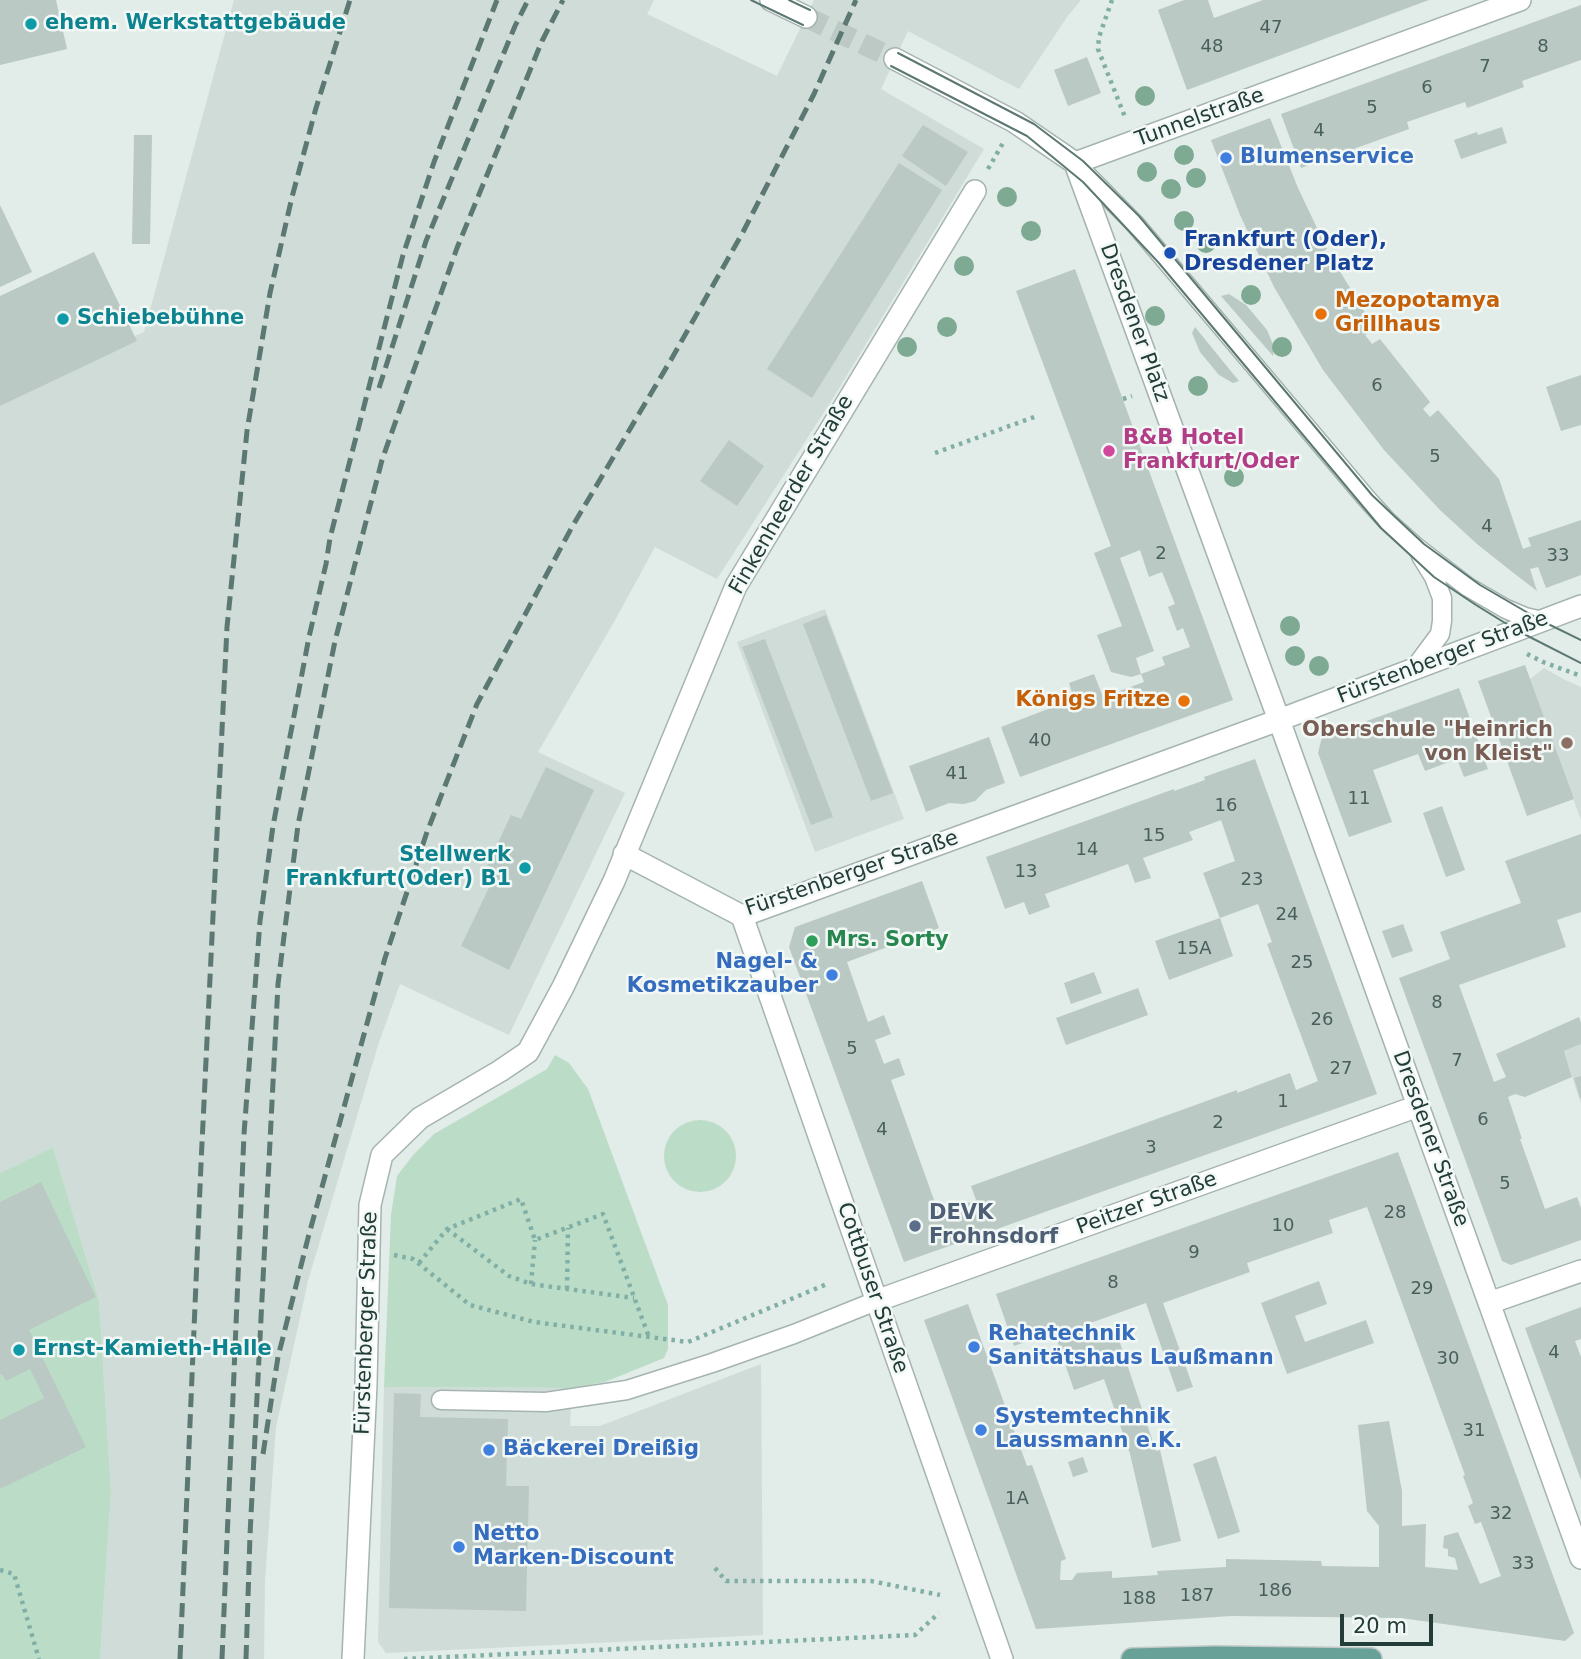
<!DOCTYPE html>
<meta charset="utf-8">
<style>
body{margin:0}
#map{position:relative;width:1581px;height:1659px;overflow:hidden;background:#e2ece8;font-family:"DejaVu Sans",sans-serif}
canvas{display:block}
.scale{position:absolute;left:1340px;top:1614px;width:93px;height:32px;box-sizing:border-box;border:4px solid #223c38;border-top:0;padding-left:9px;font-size:21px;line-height:24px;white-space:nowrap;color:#223c38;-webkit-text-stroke:5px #f2f8f6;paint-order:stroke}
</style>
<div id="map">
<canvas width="1581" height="1659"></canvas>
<div class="scale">20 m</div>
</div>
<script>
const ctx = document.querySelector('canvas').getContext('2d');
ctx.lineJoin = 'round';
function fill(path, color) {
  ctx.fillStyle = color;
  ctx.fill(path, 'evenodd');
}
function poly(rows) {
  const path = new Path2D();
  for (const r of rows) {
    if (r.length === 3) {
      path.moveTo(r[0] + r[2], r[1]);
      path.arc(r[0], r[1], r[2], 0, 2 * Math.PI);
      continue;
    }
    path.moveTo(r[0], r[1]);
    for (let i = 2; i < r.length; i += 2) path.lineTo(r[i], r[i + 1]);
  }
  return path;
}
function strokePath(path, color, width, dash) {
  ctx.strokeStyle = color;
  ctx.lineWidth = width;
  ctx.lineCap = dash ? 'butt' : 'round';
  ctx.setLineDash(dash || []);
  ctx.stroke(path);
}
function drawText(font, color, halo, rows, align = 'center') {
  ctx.font = font + ' "DejaVu Sans",sans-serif';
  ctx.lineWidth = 5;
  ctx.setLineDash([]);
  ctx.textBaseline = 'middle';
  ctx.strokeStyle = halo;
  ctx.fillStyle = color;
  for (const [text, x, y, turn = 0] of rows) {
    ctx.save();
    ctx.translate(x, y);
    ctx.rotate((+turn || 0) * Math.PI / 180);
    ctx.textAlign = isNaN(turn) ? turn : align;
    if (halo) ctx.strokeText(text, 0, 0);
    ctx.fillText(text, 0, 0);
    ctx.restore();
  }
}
fill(poly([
 [234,0,654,0,647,14,777,76,814,0,1081,0,1067,17,1019,89,908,31,881,89,984,149,835,395,717,579,655,547,614,622,538,752,625,793,509,1035,400,984,379,1042,308,1281,276,1427,265,1581,264,1659,100,1659,111,1492,99,1301,53,1147,0,1173,0,397,144,332],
 [825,609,904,819,815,852,737,642],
 [1544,668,1563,679,1581,687,1581,820,1530,679],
 [1581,1044,1581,1104,1564,1051],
 [761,1364,763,1635,386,1653,378,1642,384,1387,572,1388,570,1426,600,1426]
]), '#d0dcd7');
fill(poly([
 [555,1055,569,1063,588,1089,668,1305,668,1349,664,1358,605,1382,572,1388,384,1387,391,1215,397,1176,413,1155,434,1134,547,1069],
 [700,1156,36],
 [53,1147,99,1301,111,1492,100,1659,0,1659,0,1173]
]), '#bbddc7');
fill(poly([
 [0,0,56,0,67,49,0,65],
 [1184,0,1208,0,1214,18,1263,0,1429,0,1187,90,1158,10],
 [1581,5,1581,60,1522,81,1524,87,1467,108,1465,102,1407,122,1409,129,1301,168,1281,114],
 [1087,57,1101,93,1068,106,1054,70],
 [1270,118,1298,188,1327,249,1318,254,1324,265,1333,260,1375,329,1365,335,1369,340,1372,344,1380,339,1430,402,1423,409,1430,417,1438,410,1499,479,1523,549,1531,546,1528,538,1581,520,1581,575,1546,588,1538,567,1530,569,1537,591,1511,571,1477,544,1440,510,1384,450,1323,370,1274,287,1240,215,1211,140],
 [923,125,968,152,946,186,902,156],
 [1502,127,1507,143,1461,159,1454,140,1477,132,1478,135],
 [134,135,152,135,150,244,132,244],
 [899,163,942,190,812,398,767,369],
 [0,205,32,272,0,287],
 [94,252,137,341,0,406,0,296],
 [1075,269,1233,700,1020,777,1001,727,1074,699,1069,683,1094,674,1103,697,1144,682,1141,674,1165,665,1162,657,1190,647,1183,628,1177,631,1168,607,1175,604,1162,572,1149,577,1140,550,1120,558,1154,651,1136,658,1141,674,1131,677,1111,672,1097,635,1122,626,1094,553,1111,546,1016,291],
 [1229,294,1246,305,1267,330,1274,347,1273,356,1221,296],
 [1195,327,1239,381,1233,383,1219,375,1200,352,1192,333],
 [1581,375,1581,425,1561,431,1546,387],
 [729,440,764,466,737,506,700,481],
 [826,615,893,793,871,801,803,624],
 [765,639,833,817,811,825,742,647],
 [1525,665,1574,799,1527,816,1478,681],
 [1459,688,1488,769,1464,777,1457,759,1425,771,1418,754,1373,770,1392,822,1349,837,1318,753,1322,737],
 [989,737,1005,783,986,790,975,801,964,804,949,803,926,812,909,766],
 [1255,759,1377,1094,904,1262,789,947,795,927,922,881,939,928,847,962,868,1022,884,1015,891,1034,875,1040,884,1064,899,1058,905,1075,891,1080,939,1214,976,1200,971,1186,1237,1090,1237,1093,1290,1073,1296,1090,1318,1081,1267,944,1272,942,1258,904,1220,918,1203,873,1235,861,1221,820,1189,832,1193,840,1143,858,1151,878,1135,883,1128,864,1045,894,1050,907,1029,915,1024,902,1005,909,986,857,1174,789,1174,791,1205,780,1204,777],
 [546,767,594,790,509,970,461,946,497,871,487,866,511,815,521,819],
 [1442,806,1465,870,1446,877,1423,813],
 [1581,834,1581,912,1557,920,1566,947,1459,985,1494,1082,1506,1077,1496,1054,1579,1017,1581,1023,1581,1044,1564,1051,1572,1077,1525,1097,1515,1094,1508,1097,1522,1139,1520,1139,1545,1209,1577,1197,1581,1208,1581,1240,1511,1265,1502,1261,1399,978,1450,959,1440,932,1521,903,1505,861],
 [1220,918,1233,956,1169,980,1155,941],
 [1403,924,1413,951,1392,958,1382,931],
 [1094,972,1102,993,1071,1004,1064,983],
 [1138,988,1148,1015,1066,1045,1056,1018],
 [1581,1076,1581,1098,1580,1098,1574,1078],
 [1398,1152,1574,1633,1565,1641,1401,1618,1321,1617,1231,1616,1036,1629,924,1320,968,1304,1027,1466,1032,1465,1066,1559,1061,1561,1060,1580,1072,1580,1077,1573,1112,1571,1112,1578,1158,1575,1157,1571,1226,1567,1226,1559,1321,1561,1322,1566,1379,1567,1379,1526,1367,1511,1358,1425,1389,1421,1402,1491,1402,1526,1426,1524,1425,1567,1458,1570,1455,1558,1448,1556,1448,1549,1443,1548,1444,1536,1458,1532,1480,1584,1501,1576,1481,1522,1475,1524,1468,1506,1473,1503,1463,1476,1465,1475,1367,1207,1329,1220,1333,1233,1247,1263,1250,1272,1163,1303,1193,1387,1177,1392,1146,1303,1085,1325,1089,1337,1115,1328,1156,1451,1160,1450,1181,1541,1152,1548,1130,1454,1104,1379,1074,1390,1054,1332,1014,1346,996,1294],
 [41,1182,96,1297,29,1330,86,1447,0,1489,0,1420,44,1398,30,1369,6,1381,2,1374,0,1375,0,1202],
 [1319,1281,1327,1304,1295,1316,1305,1342,1366,1320,1374,1343,1287,1374,1261,1303],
 [1581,1307,1581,1339,1575,1341,1581,1357,1581,1480,1525,1328],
 [394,1393,421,1394,420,1417,508,1419,506,1486,529,1486,526,1611,389,1608],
 [1216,1456,1240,1532,1218,1539,1193,1464],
 [1083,1457,1088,1472,1073,1477,1068,1462]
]), '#bac9c4');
strokePath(poly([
 [806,17,895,59]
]), '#bcc9c5', 21, [21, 10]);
const service = poly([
 [1075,163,1135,224,1367,499,1387,521,1416,547,1468,587,1506,609,1525,617,1542,621],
 [1414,669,1440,634,1442,621,1442,598,1434,577,1421,556],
 [441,1400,546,1402,627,1390,712,1363,794,1334,876,1301]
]);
const minor = poly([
 [771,0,806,17],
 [895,59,1015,122,1075,163,1279,720,1581,1558],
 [1075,163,1520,0],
 [624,854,742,916,1279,720,1581,606],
 [742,916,1002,1659],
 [876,1301,1418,1106],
 [1489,1303,1581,1271],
 [353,1659,366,1384,370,1205,382,1155,420,1118,500,1071,528,1052,563,987,614,881,736,586,975,191]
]);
const primary = poly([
 [1132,1659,1216,1657,1371,1659]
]);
strokePath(service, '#a5b4b0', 21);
strokePath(minor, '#a5b4b0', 24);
strokePath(primary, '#c1c8c7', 24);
strokePath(poly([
 [1112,0,1099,37,1098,49,1125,117],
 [988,169,1003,143],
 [1123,399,1132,396],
 [935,453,1037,416],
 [1527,654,1543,662,1581,676],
 [447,1229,509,1276,531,1284,634,1298],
 [394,1255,413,1259,470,1305,534,1322,688,1342,827,1284],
 [419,1263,447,1229,521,1199,535,1240,603,1214,649,1337],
 [531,1284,535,1240],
 [567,1289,568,1228],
 [715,1568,726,1581,871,1581,940,1595],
 [0,1570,14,1574,39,1659],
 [404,1659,915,1635,939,1613]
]), '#82afa5', 4.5, [3.5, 5]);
strokePath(service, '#fff', 18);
strokePath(minor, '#fff', 21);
strokePath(primary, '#67a197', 21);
strokePath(poly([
 [751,0,803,25],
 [789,0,810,10],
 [898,53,1034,124,1083,161,1139,216,1372,495,1391,513,1424,544,1480,585,1542,621,1581,640],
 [891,66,1027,136,1083,182,1158,262,1381,528,1434,577,1476,605,1518,631,1581,663]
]), '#5c7873', 2);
strokePath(poly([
 [379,388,426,241,515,26,528,0],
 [263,1454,278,1357,308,1238,385,958,427,832,477,704,572,527,672,358,743,232,814,94,856,0],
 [180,1659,201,1164,227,627,247,431,270,293,292,197,316,108,350,0],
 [222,1659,244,1134,260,921,273,826,309,637,326,564,330,538,403,255,434,162,497,0],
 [246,1659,250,1535,278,984,298,825,335,641,382,460,457,248,542,41,563,0]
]), '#5c7873', 5, [14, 7]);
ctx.fillStyle = '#7ea993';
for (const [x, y] of [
 [1145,96],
 [1184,155],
 [1147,172],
 [1196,178],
 [1171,189],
 [1007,197],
 [1184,221],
 [1031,231],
 [1206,243],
 [964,266],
 [1251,295],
 [1155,316],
 [947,327],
 [907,347],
 [1282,347],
 [1198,386],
 [1234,477],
 [1290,626],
 [1295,656],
 [1319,666]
]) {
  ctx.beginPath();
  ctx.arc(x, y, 10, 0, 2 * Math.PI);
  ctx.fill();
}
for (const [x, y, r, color] of [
 [31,24,7,"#0f9aa8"],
 [1226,158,7,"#3f7fe0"],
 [1170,253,7,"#1a4fb4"],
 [1321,314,7,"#e8710a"],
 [63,319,7,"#0f9aa8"],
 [1109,451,7,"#d1479c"],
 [1184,701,7,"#e8710a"],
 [1567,743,7,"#8d6e63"],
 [525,868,7,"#0f9aa8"],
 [812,941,7,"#2e9e5b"],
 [832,975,7,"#3f7fe0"],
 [915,1226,7,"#5c6f8a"],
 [974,1347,7,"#3f7fe0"],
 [19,1350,7,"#0f9aa8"],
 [981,1430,7,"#3f7fe0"],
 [489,1450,7,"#3f7fe0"],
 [459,1547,7,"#3f7fe0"]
]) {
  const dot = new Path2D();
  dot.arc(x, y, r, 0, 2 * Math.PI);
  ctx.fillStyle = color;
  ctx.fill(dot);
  strokePath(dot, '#f2f8f6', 2.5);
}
drawText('18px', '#485f5b', null, [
 ["47",1271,28],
 ["48",1212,47],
 ["8",1543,47],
 ["7",1485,67],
 ["6",1427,88],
 ["5",1372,108],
 ["4",1319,131],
 ["6",1377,386],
 ["5",1435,457],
 ["4",1487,527],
 ["2",1161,554],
 ["33",1558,556],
 ["40",1040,741],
 ["41",957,774],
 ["11",1359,799],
 ["16",1226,806],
 ["15",1154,836],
 ["14",1087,850],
 ["13",1026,872],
 ["23",1252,880],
 ["24",1287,915],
 ["15A",1194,949],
 ["25",1302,963],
 ["8",1437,1003],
 ["26",1322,1020],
 ["5",852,1049],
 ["7",1457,1061],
 ["27",1341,1069],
 ["1",1283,1102],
 ["6",1483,1120],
 ["2",1218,1123],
 ["4",882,1130],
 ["3",1151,1148],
 ["5",1505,1184],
 ["28",1395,1213],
 ["10",1283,1226],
 ["9",1194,1253],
 ["8",1113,1283],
 ["29",1422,1289],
 ["4",1554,1353],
 ["30",1448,1359],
 ["31",1474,1431],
 ["1A",1017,1499],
 ["32",1501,1514],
 ["33",1523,1564],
 ["186",1275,1591],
 ["187",1197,1596],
 ["188",1139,1599]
]);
drawText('bold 21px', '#0d838f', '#f2f8f6', [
 ["ehem. Werkstattgebäude",45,24],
 ["Schiebebühne",77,319],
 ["Stellwerk",511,856,"right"],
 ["Frankfurt(Oder) B1",511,880,"right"],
 ["Ernst-Kamieth-Halle",33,1350]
], 'left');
drawText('21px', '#223c38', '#f2f8f6', [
 ["Tunnelstraße",1200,118,-20],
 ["Dresdener Platz",1134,323,70],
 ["Finkenheerder Straße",792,495,-60],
 ["Fürstenberger Straße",1443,658,-21],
 ["Fürstenberger Straße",852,874,-19],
 ["Dresdener Straße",1430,1139,70],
 ["Peitzer Straße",1147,1204,-20],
 ["Cottbuser Straße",872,1288,71],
 ["Fürstenberger Straße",367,1323,-88]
]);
drawText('bold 21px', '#366cbe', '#f2f8f6', [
 ["Blumenservice",1240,158],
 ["Nagel- &",818,963,"right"],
 ["Kosmetikzauber",818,987,"right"],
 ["Rehatechnik",988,1335],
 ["Sanitätshaus Laußmann",988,1359],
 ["Systemtechnik",995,1418],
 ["Laussmann e.K.",995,1442],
 ["Bäckerei Dreißig",503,1450],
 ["Netto",473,1535],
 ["Marken-Discount",473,1559]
], 'left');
drawText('bold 21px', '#164399', '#f2f8f6', [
 ["Frankfurt (Oder),",1184,241],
 ["Dresdener Platz",1184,265]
], 'left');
drawText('bold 21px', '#c56008', '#f2f8f6', [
 ["Mezopotamya",1335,302],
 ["Grillhaus",1335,326],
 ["Königs Fritze",1170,701,"right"]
], 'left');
drawText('bold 21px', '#b23c85', '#f2f8f6', [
 ["B&B Hotel",1123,439],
 ["Frankfurt/Oder",1123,463]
], 'left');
drawText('bold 21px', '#785e54', '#f2f8f6', [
 ["Oberschule \"Heinrich",1553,731],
 ["von Kleist\"",1553,755]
], 'right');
drawText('bold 21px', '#27864d', '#f2f8f6', [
 ["Mrs. Sorty",826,941]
], 'left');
drawText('bold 21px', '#4e5e75', '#f2f8f6', [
 ["DEVK",929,1214],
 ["Frohnsdorf",929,1238]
], 'left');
</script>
